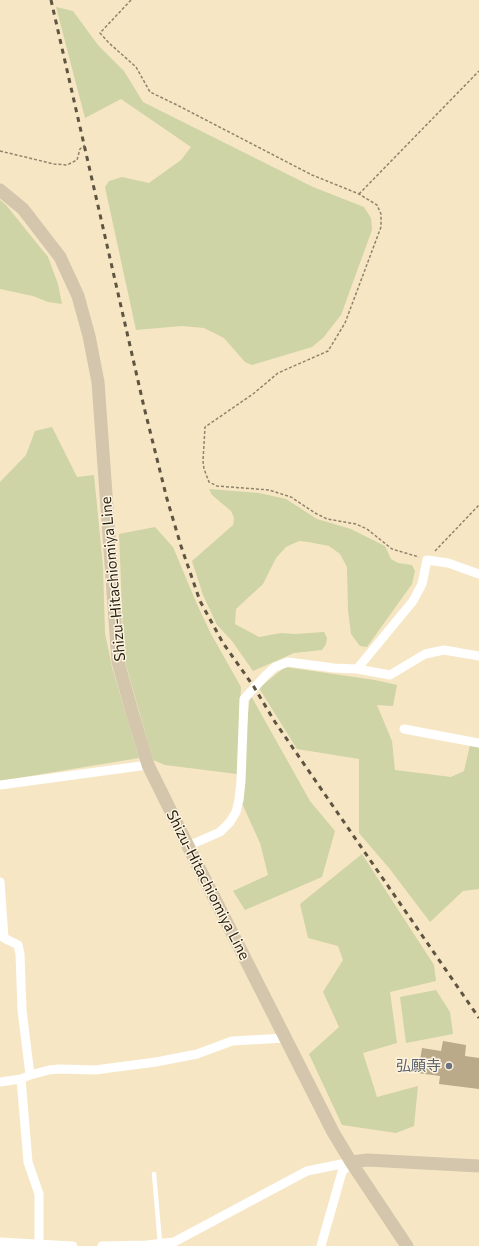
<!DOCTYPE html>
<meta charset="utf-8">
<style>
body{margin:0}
canvas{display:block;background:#f6e6c3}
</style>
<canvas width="479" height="1246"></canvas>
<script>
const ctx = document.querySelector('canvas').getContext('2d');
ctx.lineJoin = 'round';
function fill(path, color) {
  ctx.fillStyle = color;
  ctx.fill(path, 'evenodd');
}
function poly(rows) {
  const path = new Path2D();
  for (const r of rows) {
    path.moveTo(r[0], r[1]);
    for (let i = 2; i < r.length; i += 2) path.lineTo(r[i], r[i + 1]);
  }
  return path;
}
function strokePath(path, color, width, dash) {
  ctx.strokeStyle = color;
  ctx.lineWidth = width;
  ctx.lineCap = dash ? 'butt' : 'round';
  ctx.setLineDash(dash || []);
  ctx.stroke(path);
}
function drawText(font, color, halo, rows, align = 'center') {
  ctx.font = font + ' Commissioner,"Noto Sans JP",sans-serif';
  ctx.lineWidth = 3;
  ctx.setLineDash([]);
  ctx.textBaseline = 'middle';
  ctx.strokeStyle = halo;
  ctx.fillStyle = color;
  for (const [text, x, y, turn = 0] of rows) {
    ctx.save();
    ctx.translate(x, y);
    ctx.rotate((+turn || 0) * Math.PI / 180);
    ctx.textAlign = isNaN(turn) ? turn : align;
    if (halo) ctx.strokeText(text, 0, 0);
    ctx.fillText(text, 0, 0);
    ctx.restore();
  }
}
fill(poly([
 [56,7,73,11,98,45,124,71,143,102,313,187,364,207,371,218,372,230,341,315,323,338,312,347,252,365,245,362,224,338,204,328,182,326,136,330,105,187,109,181,122,177,149,183,181,160,191,147,121,99,85,118],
 [0,200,6,205,48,257,58,284,62,304,48,302,33,296,0,289],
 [52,427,77,477,94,475,103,566,105,633,112,667,139,758,0,781,0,482,26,455,35,431],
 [209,489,259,493,286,499,317,519,351,529,385,546,391,559,398,563,412,565,415,571,412,584,367,647,360,646,351,634,348,610,347,567,340,554,329,546,308,542,299,541,286,547,276,558,263,584,236,609,235,624,259,637,281,633,295,634,324,632,327,638,326,644,322,650,294,653,253,671,232,641,217,625,203,595,192,561,233,525,234,518,231,511,212,495],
 [155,527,173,547,196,602,210,632,241,687,237,774,165,765,153,760,124,658,119,534],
 [285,667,375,680,397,685,393,706,377,705,392,741,395,770,451,777,464,771,470,745,479,747,479,889,463,891,430,922,389,868,359,833,359,759,297,749,259,688],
 [250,694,310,801,335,831,322,877,245,910,233,891,268,875,260,843,240,799],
 [362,854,434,965,436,981,390,992,397,1043,363,1053,377,1097,418,1086,414,1126,396,1133,342,1125,309,1054,339,1027,323,992,343,960,338,946,308,938,300,904],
 [436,990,450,1012,453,1034,406,1043,400,997]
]), '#ced4a5');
fill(poly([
 [443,1041,466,1045,465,1056,479,1058,479,1089,439,1084,440,1076,418,1073,422,1048,441,1051]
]), '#baaa8a');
strokePath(poly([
 [131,0,100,33,109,43,136,67,150,92,177,105,312,175,359,194,377,205,381,214,381,227,345,323,328,351,278,373,253,394,205,427,203,461,204,469,209,482,217,486,269,490,291,497,315,513,327,519,356,524,367,529,392,549,419,557],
 [0,151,54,164,67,165,77,160,80,149,85,145],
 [359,194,479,71],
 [435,551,479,505]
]), '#8e836b', 1.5, [3, 2]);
strokePath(poly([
 [154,1174,160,1243]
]), '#fff', 4.5);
strokePath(poly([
 [357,669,390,675,425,654,444,650,479,656],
 [404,729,479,743],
 [0,785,148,765],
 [188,846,220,832,230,822,236,812,239,800,241,781,244,699,266,675,275,667,288,662,334,668,357,669,413,601,422,584,427,560,448,563,479,574],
 [0,882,4,938,18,945,20,954,22,1010,30,1075],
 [21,1079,28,1162,39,1194,39,1245],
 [0,1082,21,1079,30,1075,49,1070,60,1069,95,1070,156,1062,197,1054,232,1041,285,1038],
 [0,1242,73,1246],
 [102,1246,146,1245,174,1242,307,1171,351,1162],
 [321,1246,342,1172,351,1162]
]), '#fff', 9);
strokePath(poly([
 [0,190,23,209,60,257,78,296,89,336,98,382,118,662,133,715,148,765,188,846,333,1132,351,1162,407,1246],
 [351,1162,368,1160,479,1166]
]), '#d3c6ac', 13);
strokePath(poly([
 [51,0,144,407,167,499,181,546,200,601,223,643,254,687,275,722,479,1018]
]), '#5d5441', 3, [5, 5]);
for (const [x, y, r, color] of [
 [449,1066,4,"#6b7280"]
]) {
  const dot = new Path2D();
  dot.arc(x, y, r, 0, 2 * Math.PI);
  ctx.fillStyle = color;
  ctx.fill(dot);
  strokePath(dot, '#fef4df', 1.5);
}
drawText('15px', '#241e11', '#fef4df', [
 ["Shizu-Hitachiomiya Line",113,579,-95],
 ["Shizu-Hitachiomiya Line",208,885,63]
]);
drawText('15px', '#5b616d', '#fef4df', [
 ["弘願寺",441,1066]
], 'right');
</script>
